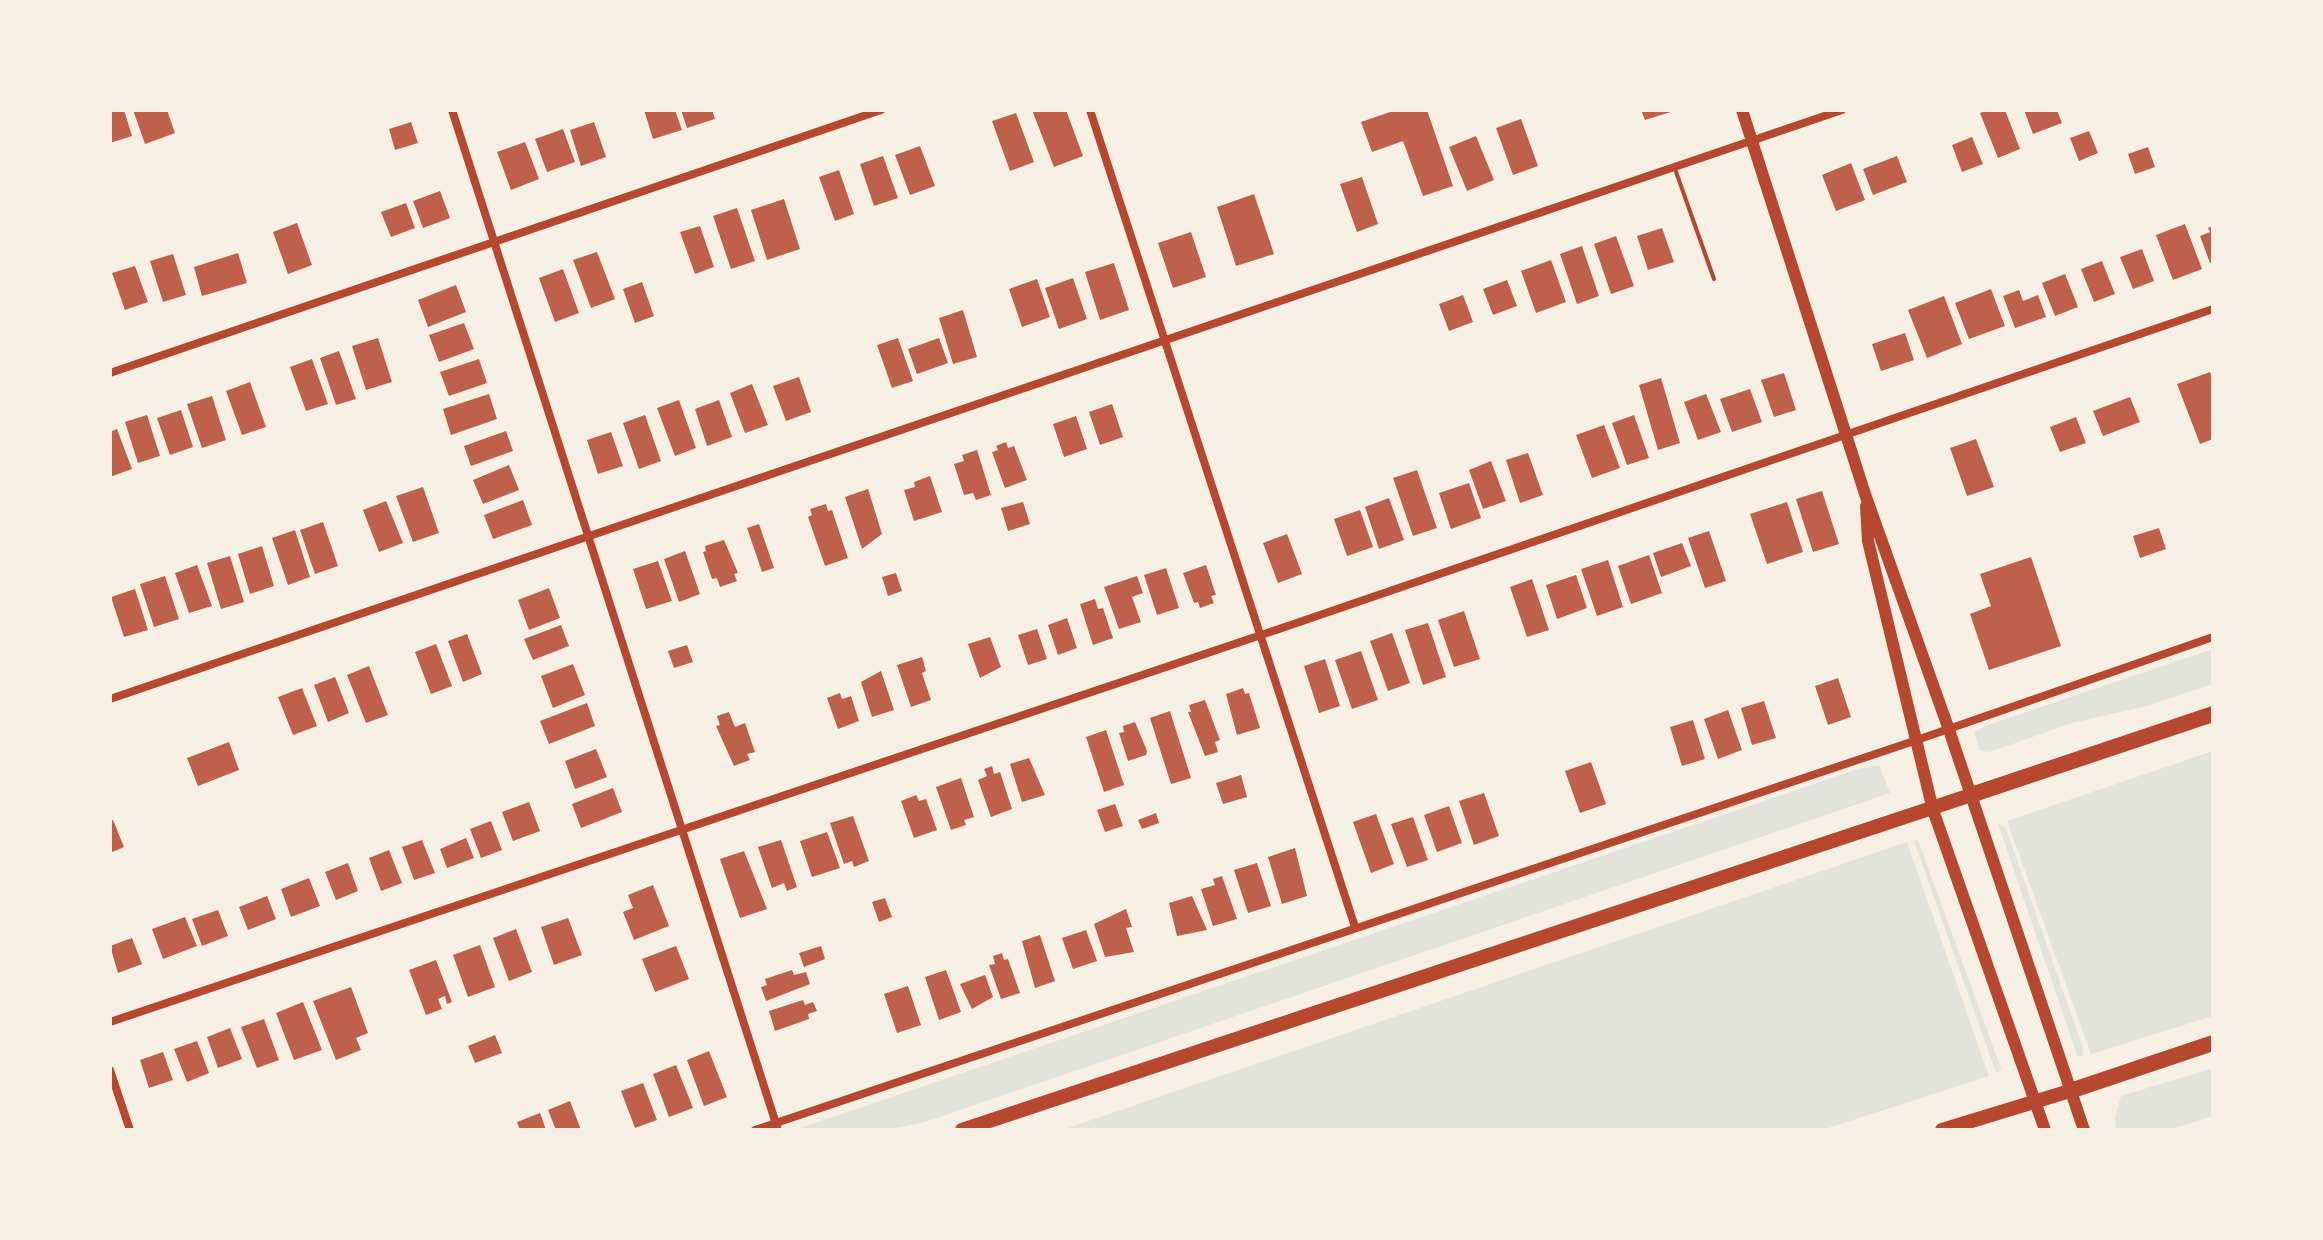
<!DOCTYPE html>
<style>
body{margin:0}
#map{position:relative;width:2323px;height:1240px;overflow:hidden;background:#f6efe4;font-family:Poppins,sans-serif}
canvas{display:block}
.frame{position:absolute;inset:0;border:112px solid #f6efe4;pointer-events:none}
</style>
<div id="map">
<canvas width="2323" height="1240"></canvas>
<div class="frame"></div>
</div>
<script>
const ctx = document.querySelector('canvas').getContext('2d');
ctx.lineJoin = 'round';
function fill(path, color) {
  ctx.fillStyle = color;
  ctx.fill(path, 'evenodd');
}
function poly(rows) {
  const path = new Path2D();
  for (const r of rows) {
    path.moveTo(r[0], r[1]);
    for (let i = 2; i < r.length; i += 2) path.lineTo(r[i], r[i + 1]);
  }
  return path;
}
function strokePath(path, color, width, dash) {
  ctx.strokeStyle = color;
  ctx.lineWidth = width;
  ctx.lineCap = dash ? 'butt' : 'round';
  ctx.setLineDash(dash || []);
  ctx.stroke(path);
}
fill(poly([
 [2213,649,2213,684,2147,706,2072,723,1990,752,1980,751,1974,732,1985,726],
 [2213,751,2213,1016,2091,1054,2007,821],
 [1879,765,1890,793,925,1122,887,1130,794,1130,1858,769],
 [1998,824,2006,829,2082,1045,2083,1057,2077,1055],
 [1918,840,2001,1068,1999,1072,1996,1073,1914,841],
 [1907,842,1989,1076,1822,1130,1062,1130],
 [2213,1068,2213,1116,2169,1130,2116,1130,2115,1118,2121,1096]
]), '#e2e4dc');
fill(poly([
 [110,110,124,110,132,136,110,143],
 [133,110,167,110,175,133,145,144],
 [644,110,675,110,682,130,653,139],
 [681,110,712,110,715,119,687,128],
 [1032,110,1066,110,1083,156,1054,167],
 [1396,110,1427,110,1453,186,1423,196,1403,141,1372,152,1361,122],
 [1641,110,1674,110,1674,111,1645,120],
 [1988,110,2005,110,2020,149,1998,158,1980,113],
 [2024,110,2057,110,2062,123,2033,134],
 [1016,113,1034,162,1010,171,992,121],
 [1521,119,1538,166,1513,175,1496,128],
 [411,122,418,143,395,150,389,129],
 [594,122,606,157,581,166,570,130],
 [563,129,575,162,547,172,535,139],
 [2089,131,2098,153,2079,161,2070,138],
 [1476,136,1494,180,1467,191,1449,147],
 [1972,137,1983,164,1962,172,1952,145],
 [525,142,539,179,511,190,497,152],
 [920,146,935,186,910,195,895,155],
 [2148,147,2155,167,2135,174,2128,154],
 [883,156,898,198,874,206,860,164],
 [1897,156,1907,182,1873,195,1863,169],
 [1851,163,1865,200,1836,211,1822,175],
 [839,170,854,214,835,221,819,177],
 [1362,177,1378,224,1357,232,1340,184],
 [440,191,450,218,423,228,413,201],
 [1254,194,1274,254,1236,266,1217,207],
 [784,199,800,249,767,260,751,210],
 [406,203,415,228,391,237,381,212],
 [737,208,755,261,731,269,713,216],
 [297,223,312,265,288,274,273,232],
 [2185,224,2202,269,2173,280,2156,235],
 [700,226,714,267,695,274,680,232],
 [2213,226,2213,262,2210,263,2200,236,2210,232,2208,228],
 [1662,228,1674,262,1648,270,1637,236],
 [1191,232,1206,277,1173,288,1158,243],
 [1616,236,1634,286,1611,294,1594,244],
 [1582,246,1599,296,1577,304,1560,254],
 [2142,249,2154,281,2133,289,2120,257],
 [597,252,615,299,591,308,573,260],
 [238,253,247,283,202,296,194,267],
 [173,254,186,295,163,302,150,261],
 [1551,260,1566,302,1536,313,1521,271],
 [2102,261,2115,294,2094,302,2081,269],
 [1114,263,1129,310,1100,320,1085,272],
 [135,266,148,302,125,310,112,273],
 [563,269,579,313,555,322,539,278],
 [2065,274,2078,307,2055,316,2042,283],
 [1073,278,1087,319,1059,329,1045,288],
 [1037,279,1050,317,1022,327,1009,289],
 [1507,280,1517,306,1493,315,1483,289],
 [642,282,654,316,635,323,623,289],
 [456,285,466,312,428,327,418,300],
 [1991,289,2005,326,1969,339,1955,303],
 [2019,290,2023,301,2038,295,2046,317,2015,328,2003,296],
 [1463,295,1473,322,1449,331,1439,304],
 [1944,296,1962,344,1927,358,1908,310],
 [963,310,977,357,953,364,939,318],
 [464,323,474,349,439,362,429,335],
 [1905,333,1914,360,1881,371,1872,344],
 [378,338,392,382,366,390,352,346],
 [898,338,913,381,892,388,877,345],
 [939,338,948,363,917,374,908,349],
 [339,351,356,399,336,405,320,358],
 [312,359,328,404,306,411,290,367],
 [479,359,487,383,449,396,440,372],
 [2210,372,2213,380,2213,439,2200,444,2177,384],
 [1784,373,1796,410,1774,417,1761,380],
 [799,377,811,412,786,421,773,386],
 [1661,378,1680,443,1658,450,1639,385],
 [250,382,266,427,242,435,226,391],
 [752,384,768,425,745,433,730,393],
 [1750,389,1762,422,1732,432,1720,399],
 [489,394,497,419,451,435,443,409],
 [1706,394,1721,432,1698,440,1684,402],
 [212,396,226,440,202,448,187,404],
 [2130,397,2140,422,2103,436,2093,411],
 [679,400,696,448,675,456,657,408],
 [719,400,732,437,707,446,695,409],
 [1112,404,1123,437,1100,445,1089,412],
 [181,410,193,447,170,455,157,418],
 [147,415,160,456,138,463,125,422],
 [645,415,661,461,639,469,623,423],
 [1634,415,1649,458,1627,465,1612,423],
 [1076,416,1087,449,1064,457,1053,424],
 [2076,417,2086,443,2060,452,2050,427],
 [1604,425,1620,468,1592,478,1576,435],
 [117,429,132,469,110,477,110,432],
 [506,431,513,451,471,466,464,446],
 [611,432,623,466,598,474,587,440],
 [1976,439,1994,487,1967,496,1950,448],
 [1006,442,1008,448,1014,446,1027,480,1005,488,992,452,998,450,996,446],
 [977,450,991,495,976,500,973,493,964,495,954,464,964,461,962,455],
 [1528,453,1543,495,1520,503,1506,460],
 [1491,461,1506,501,1483,509,1469,470],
 [509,465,519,490,483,504,473,480],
 [1417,470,1437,528,1413,536,1393,478],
 [930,476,942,512,914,521,904,490,915,487,914,482],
 [1469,483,1481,518,1451,529,1439,493],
 [423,487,439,533,413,542,396,496],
 [868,489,882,534,862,549,845,497],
 [1822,491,1839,544,1813,552,1796,499],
 [1389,498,1404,540,1379,549,1365,507],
 [523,500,532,525,493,539,484,515],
 [386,501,403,543,379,552,363,510],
 [1023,502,1030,524,1008,531,1001,508],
 [1787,502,1803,552,1767,564,1750,514],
 [826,504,828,511,832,510,848,558,825,566,808,517,812,515,810,509],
 [1360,510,1373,547,1347,556,1334,519],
 [323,522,338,566,315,574,300,530],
 [759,524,774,568,762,572,747,528],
 [2159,528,2166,549,2140,558,2133,536],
 [295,530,310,577,288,585,272,538],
 [1709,531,1726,581,1705,588,1688,538],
 [1287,534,1302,574,1278,583,1263,543],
 [724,540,738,573,734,574,737,581,720,587,717,578,712,579,703,552,706,551,705,546],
 [1682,543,1691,566,1661,577,1653,553],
 [262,546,274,586,250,594,238,554],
 [685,551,700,594,679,602,664,559],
 [1649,555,1662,593,1631,604,1618,566],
 [230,556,244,602,221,609,207,563],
 [2031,557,2061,646,1989,670,1970,614,1991,606,1980,574],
 [1608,560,1623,607,1597,616,1581,569],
 [658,561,672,601,646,609,633,569],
 [197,565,212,606,189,613,175,573],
 [1206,565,1216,595,1211,596,1214,603,1200,608,1198,602,1194,603,1183,573],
 [1166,568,1179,608,1157,615,1144,575],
 [896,573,902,591,888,596,882,577],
 [1576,575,1587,608,1557,619,1546,585],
 [165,576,179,619,154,627,140,584],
 [1137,576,1143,593,1132,597,1141,622,1119,629,1104,587],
 [1532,579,1549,630,1527,637,1510,587],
 [549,588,560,618,529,630,518,600],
 [135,589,148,630,124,637,111,597],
 [1095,599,1098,609,1103,608,1113,638,1093,645,1080,604],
 [1464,611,1480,659,1454,667,1438,620],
 [1067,618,1077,648,1058,655,1048,625],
 [1428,623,1446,677,1423,685,1405,630],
 [561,625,569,646,533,660,524,639],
 [1037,629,1047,659,1028,665,1018,635],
 [1392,633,1410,683,1388,691,1370,641],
 [467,634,482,674,463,682,448,641],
 [990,637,1001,667,980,678,968,644],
 [436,644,452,686,431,694,415,652],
 [687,645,693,662,674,668,668,651],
 [1361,651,1378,700,1352,709,1335,660],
 [922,657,926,671,922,673,931,700,911,707,897,665],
 [1325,659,1340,706,1319,713,1304,666],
 [573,664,585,695,553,708,541,676],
 [369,666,388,715,366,723,347,675],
 [881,671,894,710,872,717,861,682],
 [335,677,349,713,328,722,314,685],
 [1838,678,1851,717,1828,725,1815,686],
 [302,688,317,726,293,735,278,697],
 [1243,688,1245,694,1249,693,1260,728,1237,735,1226,694],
 [840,693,842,699,851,696,859,721,838,729,827,698],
 [1205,700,1220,740,1215,742,1218,752,1205,756,1188,712,1191,712,1189,705],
 [1764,701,1776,738,1752,745,1741,708],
 [587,703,595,726,549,744,540,721],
 [1728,710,1742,750,1718,759,1704,719],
 [1170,711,1191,778,1171,784,1150,718],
 [729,712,735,727,745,723,755,752,747,754,750,760,734,766,716,726,720,725,717,716],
 [1693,720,1705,759,1682,766,1670,727],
 [1135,722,1147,751,1146,755,1128,761,1119,733,1124,732,1123,726],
 [1106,730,1124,785,1104,792,1086,737],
 [229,742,239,770,198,786,187,758],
 [596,749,607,777,575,789,565,761],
 [1029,758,1045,795,1022,802,1010,764],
 [1591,762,1606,804,1580,813,1565,771],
 [992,766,994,774,1000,772,1012,809,991,817,978,780,987,776,984,769],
 [1241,775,1247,797,1223,804,1216,783],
 [961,778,974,817,964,820,966,825,951,830,936,787],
 [613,788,622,812,581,828,572,804],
 [1484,793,1499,836,1474,845,1459,801],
 [916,795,919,801,926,799,937,830,914,838,901,801],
 [529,802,540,831,513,841,502,812],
 [1115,804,1123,826,1105,832,1097,810],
 [1449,806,1462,843,1437,852,1424,815],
 [1156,813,1159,823,1142,829,1138,820],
 [1376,814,1394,864,1371,873,1353,822],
 [853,816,869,861,854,867,852,861,844,864,830,823],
 [1413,817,1428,860,1407,867,1391,824],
 [113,820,124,847,110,853,110,821],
 [491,821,502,850,481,858,470,829],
 [827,832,840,868,812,877,800,841],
 [466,838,474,858,447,868,440,849],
 [422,840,435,873,414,880,402,847],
 [781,840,797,887,787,891,784,883,772,888,758,847],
 [1295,848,1307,896,1282,904,1268,857],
 [389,850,402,883,381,891,369,858],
 [744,851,767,909,740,918,720,859],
 [348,863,358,891,336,900,325,872],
 [1257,863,1271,906,1248,913,1234,870],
 [1222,876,1237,919,1213,926,1201,889,1215,885,1213,879],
 [309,878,320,906,291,917,281,889],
 [653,885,669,926,634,940,623,912,633,908,628,895],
 [267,896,276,919,248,930,239,907],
 [1192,896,1207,930,1177,936,1169,903],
 [885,898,892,917,879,922,872,902],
 [1126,909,1132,927,1126,928,1134,952,1105,957,1094,924],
 [218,910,228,936,202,946,192,919],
 [185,917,197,946,163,959,152,929],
 [568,918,582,955,554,965,541,927],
 [516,929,532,972,509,981,493,938],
 [1086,930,1097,961,1073,969,1062,938],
 [1040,935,1055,981,1035,988,1022,941],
 [132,938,142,964,118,973,110,946],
 [480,945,495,987,468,997,453,955],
 [676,946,689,979,655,992,642,959],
 [821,946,825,959,804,967,799,953],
 [1002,953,1004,960,1008,959,1020,993,1001,999,989,965,995,964,993,956],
 [436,960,452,1002,447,1004,445,996,438,999,442,1009,426,1015,409,970],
 [792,970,794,975,806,972,810,984,766,1001,761,987,767,985,765,979],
 [946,970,961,1012,939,1020,925,977],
 [985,975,993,997,972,1009,960,984],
 [908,986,921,1025,897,1033,884,994],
 [351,987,368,1033,356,1038,361,1050,336,1060,313,1001],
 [803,1000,805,1005,813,1002,817,1011,808,1014,809,1019,775,1031,769,1011],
 [303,1002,322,1050,294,1060,276,1013],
 [264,1019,279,1060,257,1068,241,1027],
 [230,1028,242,1059,218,1068,207,1037],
 [495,1035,502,1053,475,1063,468,1046],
 [197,1041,209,1073,187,1082,174,1049],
 [709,1051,727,1097,704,1106,687,1060],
 [163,1052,173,1080,149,1088,140,1060],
 [676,1065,693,1108,669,1117,653,1074],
 [643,1083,657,1120,635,1128,621,1091],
 [570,1101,581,1130,556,1130,548,1110],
 [540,1113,546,1130,520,1130,517,1122]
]), '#bf614a');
strokePath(poly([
 [1675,169,1714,279]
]), '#b5482f', 4);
strokePath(poly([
 [452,110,778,1130],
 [1090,110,1355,927],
 [110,373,881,110],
 [110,699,1842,110],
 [110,1022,1279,629,2213,309],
 [110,1070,130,1130],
 [755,1130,1914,741,2213,637]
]), '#b5482f', 8);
strokePath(poly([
 [1742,110,1865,494,1948,727,2084,1130],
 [1866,506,1868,541,1933,810,2045,1130]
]), '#b5482f', 12);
strokePath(poly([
 [962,1130,1971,795],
 [1942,1130,2073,1090]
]), '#b5482f', 14);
strokePath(poly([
 [1971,795,2213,714],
 [2073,1090,2213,1043]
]), '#b5482f', 16);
</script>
